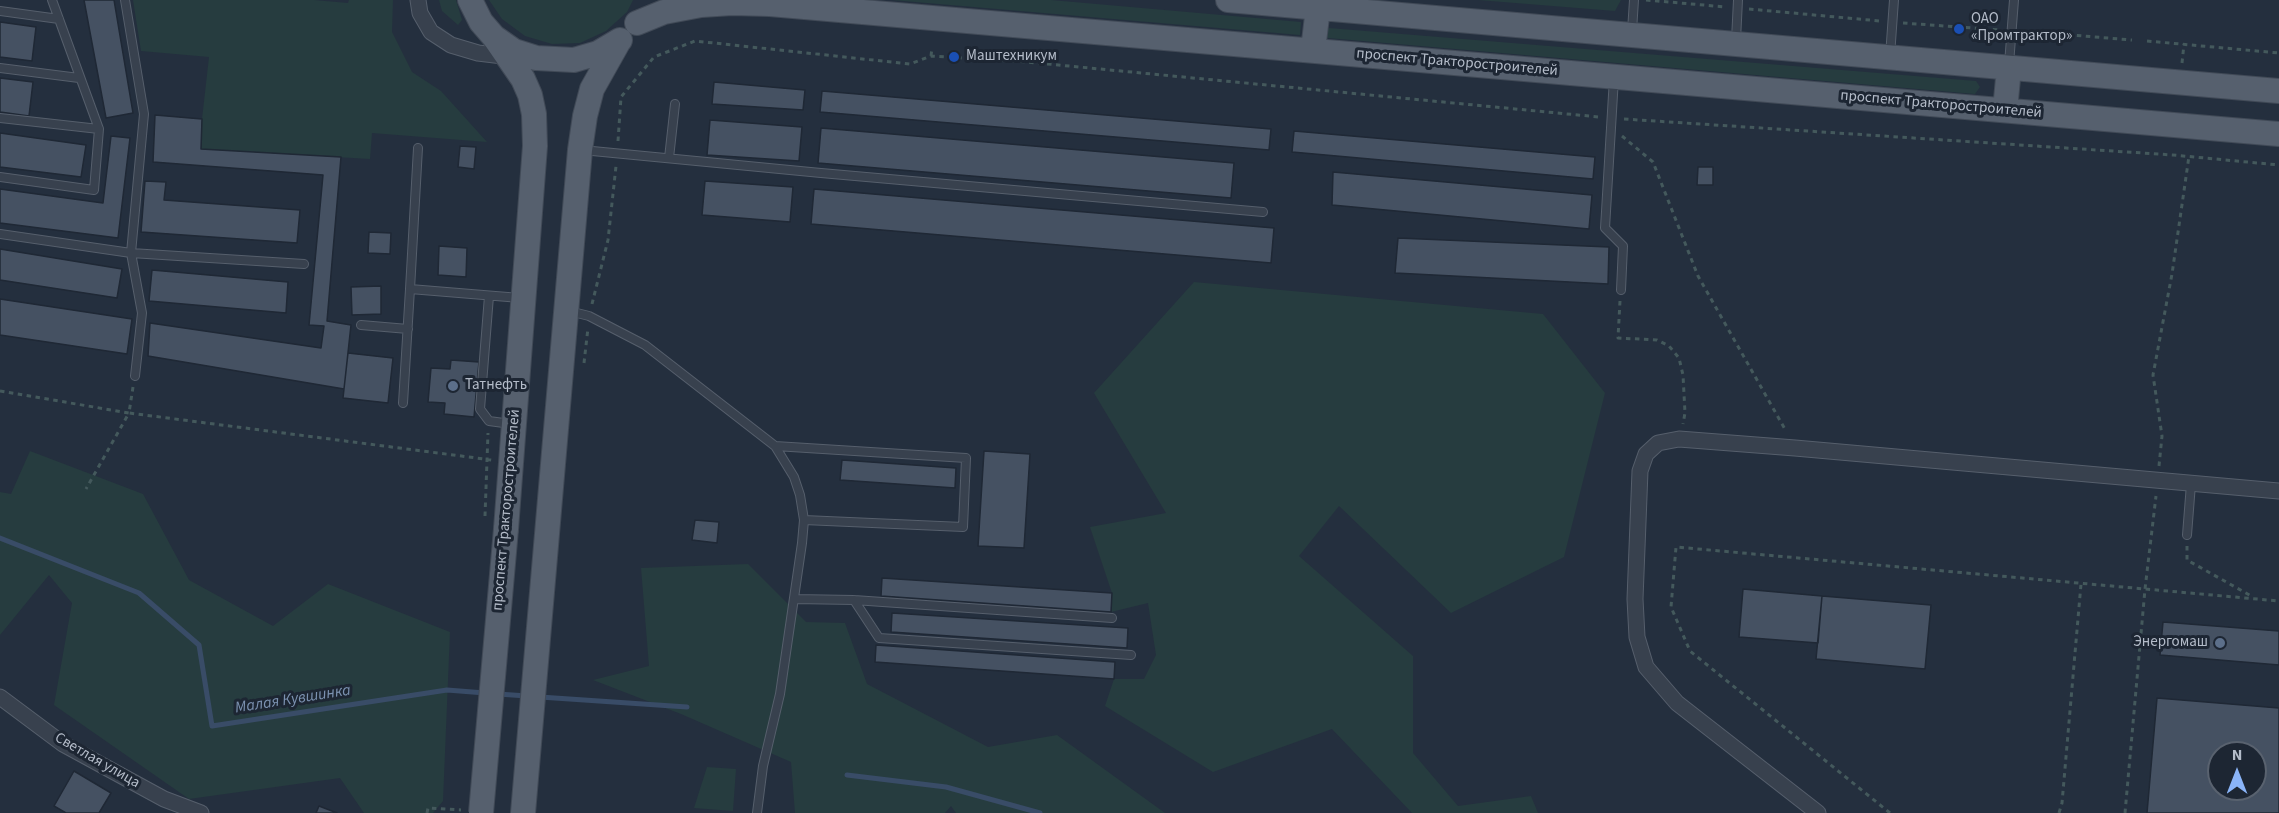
<!DOCTYPE html>
<meta charset="utf-8">
<style>
body{margin:0}
#map{position:relative;width:2279px;height:813px;overflow:hidden;background:#242f3e;font-family:"Source Sans 3",sans-serif}
canvas{display:block}
.north{position:absolute;left:2207px;top:741px;width:60px;height:60px;box-sizing:border-box;background:#1d2633;border:2px solid #59626f;border-radius:50%;rotate:0deg;font-size:16px;font-weight:700;line-height:24px;text-align:center;color:#b4bcc9}
.north::after{content:'';display:block;margin:auto;width:21px;height:27px;background:#8ab4f8;clip-path:polygon(50% 0,100% 100%,50% 72%,0 100%)}
</style>
<div id="map">
<canvas width="2279" height="813"></canvas>
<div class="north">N</div>
</div>
<script>
const ctx = document.querySelector('canvas').getContext('2d');
ctx.lineJoin = 'round';
function fill(path, color) {
  ctx.fillStyle = color;
  ctx.fill(path, 'evenodd');
}
function poly(rows) {
  const path = new Path2D();
  for (const r of rows) {
    path.moveTo(r[0], r[1]);
    for (let i = 2; i < r.length; i += 2) path.lineTo(r[i], r[i + 1]);
  }
  return path;
}
function strokePath(path, color, width, dash) {
  ctx.strokeStyle = color;
  ctx.lineWidth = width;
  ctx.lineCap = dash ? 'butt' : 'round';
  ctx.setLineDash(dash || []);
  ctx.stroke(path);
}
function drawText(font, color, halo, rows, align = 'center') {
  ctx.font = font + ' "Source Sans 3",sans-serif';
  ctx.lineWidth = 6;
  ctx.setLineDash([]);
  ctx.textBaseline = 'middle';
  ctx.strokeStyle = halo;
  ctx.fillStyle = color;
  for (const [text, x, y, turn = 0] of rows) {
    ctx.save();
    ctx.translate(x, y);
    ctx.rotate((+turn || 0) * Math.PI / 180);
    ctx.textAlign = isNaN(turn) ? turn : align;
    if (halo) ctx.strokeText(text, 0, 0);
    ctx.fillText(text, 0, 0);
    ctx.restore();
  }
}
fill(poly([
 [133,0,314,0,348,3,349,0,393,0,392,32,412,72,441,91,487,142,372,133,370,159,201,149,202,119,209,57,141,51],
 [439,0,456,0,462,20,458,25,442,11],
 [489,0,633,0,627,12,606,31,580,43,552,44,525,36,502,19],
 [892,0,1051,0,1301,22,1300,35],
 [1478,0,1621,0,1615,11],
 [1329,28,1976,81,1980,87,1975,94,1328,38,1325,36,1326,30],
 [1194,282,1543,314,1605,393,1564,557,1451,613,1339,506,1299,556,1413,656,1413,753,1458,806,1531,796,1538,813,1412,813,1332,729,1213,772,1105,706,1114,679,1144,679,1156,655,1148,603,1111,612,1112,593,1090,527,1166,513,1094,393],
 [30,451,143,494,189,580,273,626,328,584,450,632,443,801,433,813,364,813,340,778,189,799,54,705,72,603,49,575,0,635,0,492,11,494],
 [748,564,806,622,845,623,867,684,988,747,1057,735,1165,813,956,813,951,806,945,813,795,813,791,762,681,714,593,680,649,666,641,568],
 [707,767,736,769,733,811,694,808]
]), '#263c3f');
strokePath(poly([
 [0,538,139,593,199,645,212,726,447,690,485,693],
 [498,694,527,696],
 [540,697,687,707],
 [847,775,946,787,1040,813]
]), '#394c67', 5);
const building = poly([
 [84,0,114,0,133,113,106,118,84,0],
 [0,22,36,27,32,61,0,57,0,22],
 [0,78,33,82,29,116,0,112,0,78],
 [714,82,805,90,803,110,712,104,714,82],
 [822,91,1271,129,1269,150,820,112,822,91],
 [155,115,202,119,201,149,341,157,327,321,351,325,344,389,148,356,150,323,321,348,324,326,309,325,323,175,153,162,155,115],
 [710,120,802,127,799,161,707,155,710,120],
 [821,128,1234,163,1231,198,818,163,821,128],
 [1294,131,1595,157,1593,179,1292,152,1294,131],
 [0,133,86,145,81,177,0,167,0,133],
 [111,136,130,138,118,238,0,223,0,189,103,203,111,136],
 [460,146,476,147,474,169,458,167,460,146],
 [1698,167,1713,167,1713,185,1697,185,1698,167],
 [1333,172,1592,195,1589,229,1332,205,1333,172],
 [145,181,166,182,164,200,300,210,297,243,141,232,145,181],
 [705,181,793,187,790,222,702,215,705,181],
 [814,189,1274,228,1271,263,811,224,814,189],
 [369,232,391,233,390,254,368,253,369,232],
 [1398,238,1609,247,1608,284,1395,273,1398,238],
 [439,246,467,248,466,277,438,275,439,246],
 [0,249,122,269,117,298,0,280,0,249],
 [152,270,288,282,286,313,149,301,152,270],
 [381,286,381,314,352,315,351,287,381,286],
 [0,299,132,319,127,354,0,335,0,299],
 [348,353,393,358,388,403,343,398,348,353],
 [451,360,479,362,474,417,444,414,445,403,428,402,431,368,450,369,451,360],
 [984,451,1030,454,1024,548,978,546,984,451],
 [842,460,956,468,955,488,840,480,842,460],
 [695,520,719,522,717,543,692,540,695,520],
 [882,578,1112,593,1111,612,881,596,882,578],
 [1743,589,1822,596,1818,643,1739,637,1743,589],
 [1822,596,1931,605,1925,669,1816,659,1822,596],
 [892,613,1128,628,1127,648,891,632,892,613],
 [2163,622,2279,631,2279,665,2160,655,2163,622],
 [876,645,1115,662,1114,679,875,662,876,645],
 [2157,698,2279,708,2279,813,2147,813,2157,698],
 [2219,753,2255,753,2255,789,2219,789,2219,753],
 [74,771,111,793,99,813,66,813,54,806,74,771],
 [319,806,337,813,316,813,319,806]
]);
fill(building, '#455162');
strokePath(building, '#1f2835', 1.5);
const lane = poly([
 [125,0,144,114,131,253,142,313,135,376],
 [0,11,59,19],
 [1632,31,1634,0],
 [1736,40,1738,0],
 [1890,56,1894,0],
 [2009,64,2014,0],
 [0,68,79,78],
 [1614,78,1605,228,1623,246,1621,290],
 [0,118,99,129],
 [418,148,410,289,520,298],
 [582,150,821,173,1263,212],
 [669,158,675,104],
 [0,177,94,190,99,129,52,0],
 [0,234,131,253,304,264],
 [489,296,480,409,489,421,511,424],
 [569,311,589,316,645,345,775,446,794,477,800,495,804,520,802,543,780,694,763,766,757,813],
 [361,325,408,329],
 [403,403,410,289],
 [775,446,966,458,963,527,804,520],
 [2187,535,2191,484],
 [794,599,854,600,1112,618],
 [854,600,879,638,1131,655]
]);
const street = poly([
 [418,0,420,13,431,32,451,45,478,53,511,57],
 [0,697,63,744,164,799,201,813],
 [1818,813,1677,703,1646,667,1637,637,1635,599,1640,471,1646,454,1658,443,1679,439,1795,448,2279,491]
]);
const primary = poly([
 [470,0,481,22,494,37,514,51,536,58,574,60,598,53,620,40],
 [1228,0,2279,91],
 [637,23,664,12,701,5,732,3,770,4,2279,134],
 [494,37,523,79,530,95,534,114,535,146,506,529],
 [1313,50,1318,8],
 [2005,110,2009,68],
 [523,813,580,150,585,116,592,89,619,41]
]);
strokePath(lane, '#565f6c', 10);
strokePath(street, '#565f6c', 17);
strokePath(primary, '#414a57', 26);
strokePath(poly([
 [1646,0,1726,7],
 [1749,9,1880,21],
 [1903,23,2001,30],
 [2023,31,2132,40],
 [2147,41,2279,53],
 [931,56,932,48],
 [2182,63,2184,44],
 [1624,119,2173,155,2279,165],
 [1622,136,1653,162,1698,276,1786,431],
 [618,141,621,97,654,57,695,41,910,64,931,56,1027,62,1599,117],
 [1620,301,1618,338,1657,340,1669,346,1679,358,1683,375,1685,413,1683,424],
 [592,304,608,240,616,166],
 [584,363,588,328],
 [133,387,129,413,492,460],
 [0,391,129,413,86,489],
 [2159,466,2162,436,2153,375,2172,274,2189,156],
 [485,516,488,433],
 [2187,546,2187,560,2253,597],
 [427,813,428,808,461,810],
 [1890,813,1690,651,1671,607,1676,547,2279,601],
 [2059,813,2062,803,2081,584],
 [2125,813,2145,589,2156,496]
]), '#44595c', 3, [4.5, 4.5]);
strokePath(lane, '#38414e', 8);
strokePath(street, '#38414e', 15);
strokePath(primary, '#56606e', 24);
const primaryBridge = poly([
 [481,813,506,529]
]);
strokePath(primaryBridge, '#414a57', 26, []);
strokePath(primaryBridge, '#56606e', 24);
for (const [x, y, r, color] of [
 [1959,29,6,"#1a4fb4"],
 [954,57,6,"#1a4fb4"],
 [453,386,6,"#5c6f8a"],
 [2220,643,6,"#5c6f8a"]
]) {
  const dot = new Path2D();
  dot.arc(x, y, r, 0, 2 * Math.PI);
  ctx.fillStyle = color;
  ctx.fill(dot);
  strokePath(dot, '#1d2633', 2);
}
drawText('15px', '#b4bcc9', '#1d2633', [
 ["ОАО",1971,20],
 ["«Промтрактор»",1971,37],
 ["Маштехникум",966,57],
 ["Татнефть",465,386],
 ["Энергомаш",2208,643,"right"]
], 'left');
drawText('15px', '#b4bcc9', '#1d2633', [
 ["проспект Тракторостроителей",1457,63,5],
 ["проспект Тракторостроителей",1941,105,5],
 ["проспект Тракторостроителей",507,510,-85],
 ["Светлая улица",97,761,30]
]);
drawText('italic 16px', '#7c92b1', '#1d2633', [
 ["Малая Кувшинка",293,700,-9]
]);
</script>
